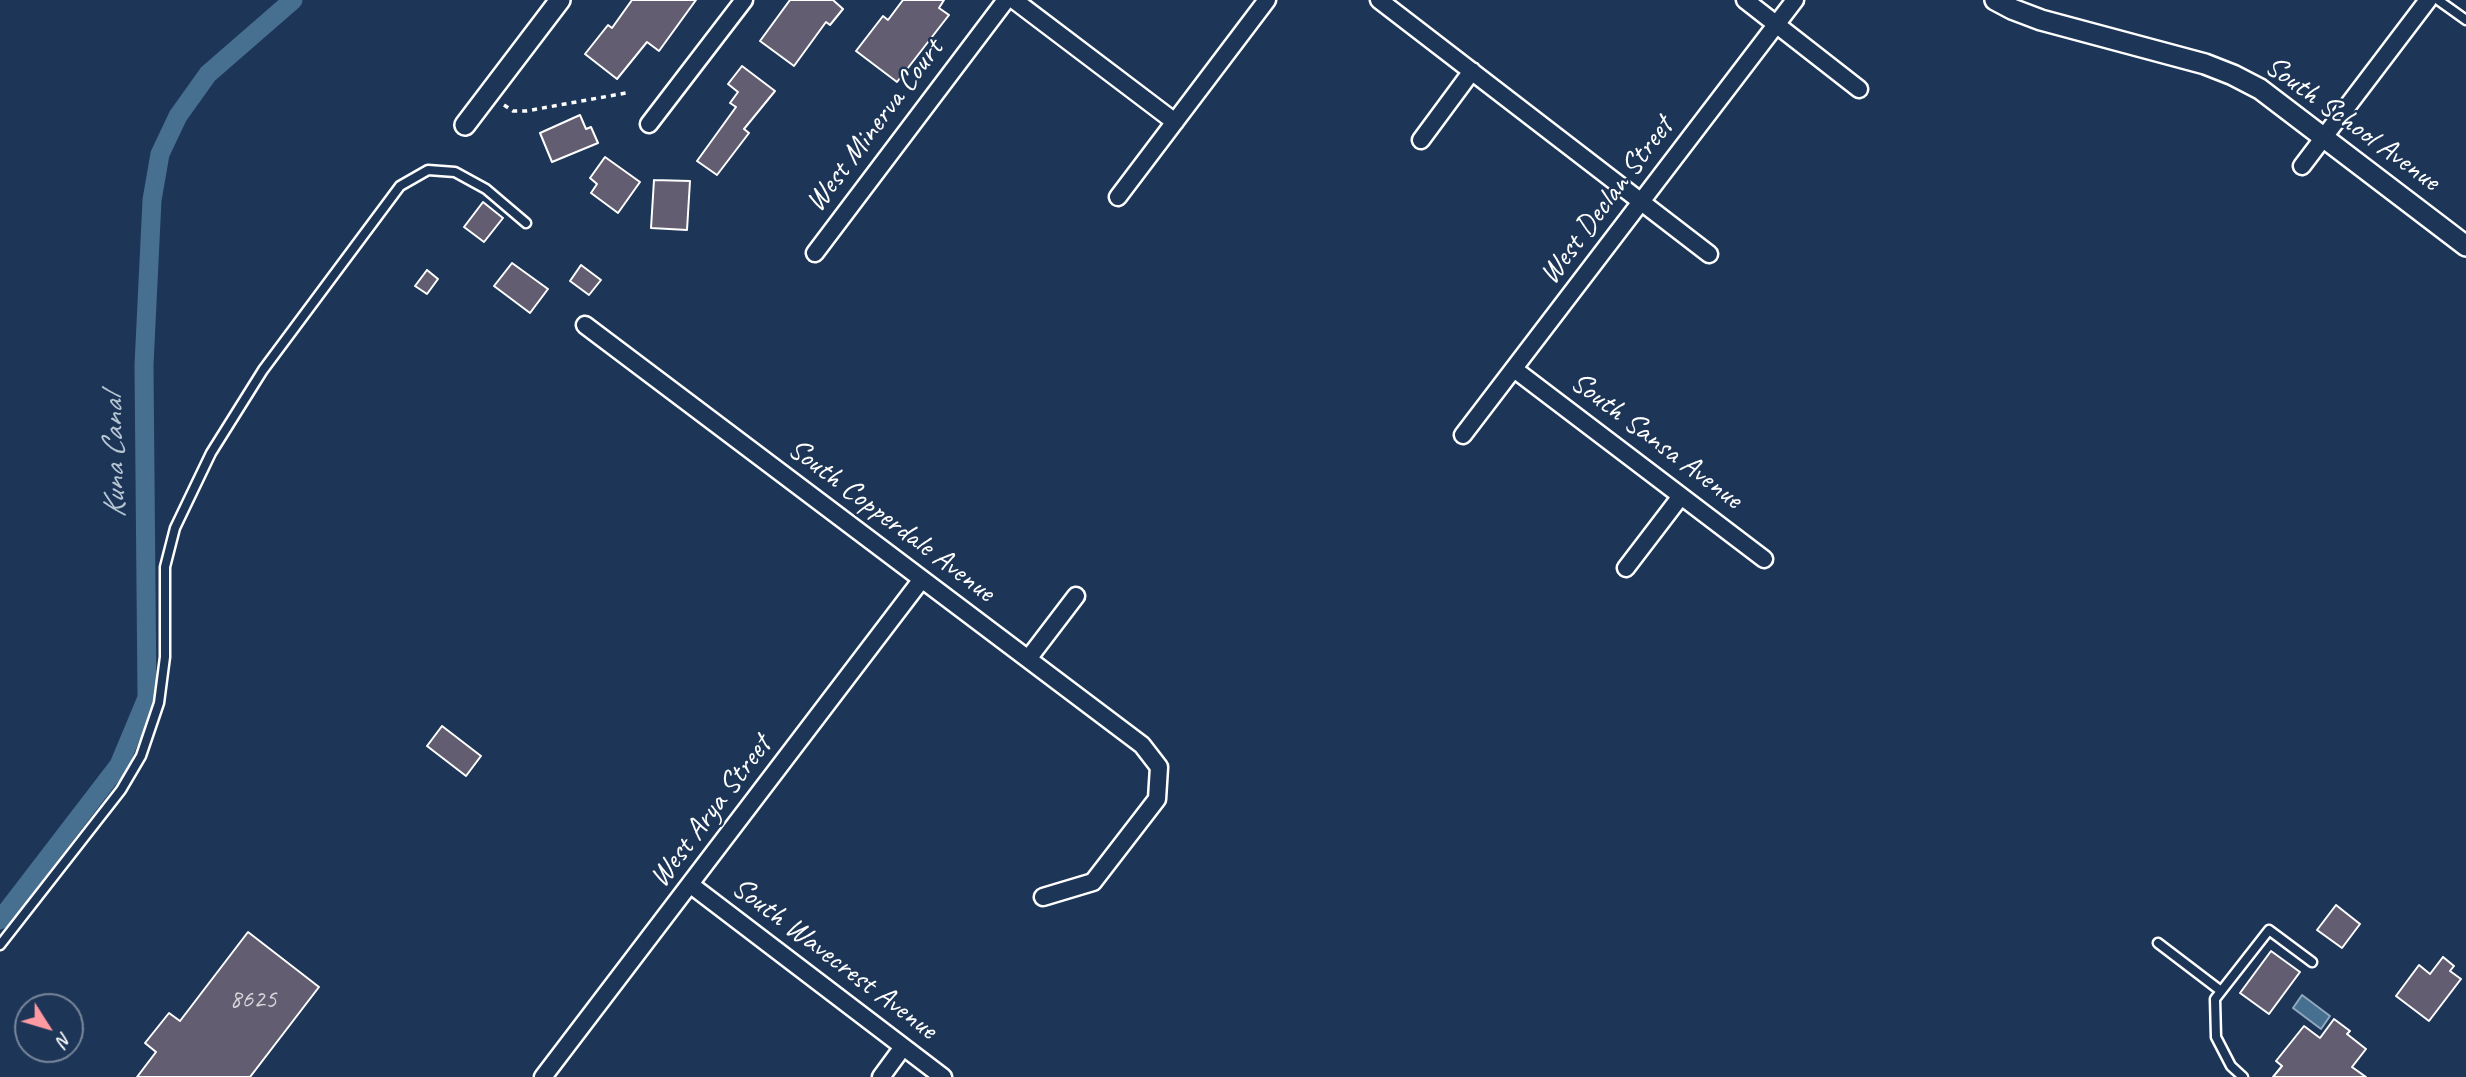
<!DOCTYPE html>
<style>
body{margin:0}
#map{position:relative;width:2466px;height:1077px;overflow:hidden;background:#1d3557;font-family:Caveat,sans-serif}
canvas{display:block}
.north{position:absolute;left:14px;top:993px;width:70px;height:70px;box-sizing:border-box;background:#1d3557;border:2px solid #77869a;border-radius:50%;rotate:127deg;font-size:19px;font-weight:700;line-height:28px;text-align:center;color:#fff}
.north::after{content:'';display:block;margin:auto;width:24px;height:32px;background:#ff9aa2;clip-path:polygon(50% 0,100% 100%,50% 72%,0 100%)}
</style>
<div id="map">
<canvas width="2466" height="1077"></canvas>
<div class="north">N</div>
</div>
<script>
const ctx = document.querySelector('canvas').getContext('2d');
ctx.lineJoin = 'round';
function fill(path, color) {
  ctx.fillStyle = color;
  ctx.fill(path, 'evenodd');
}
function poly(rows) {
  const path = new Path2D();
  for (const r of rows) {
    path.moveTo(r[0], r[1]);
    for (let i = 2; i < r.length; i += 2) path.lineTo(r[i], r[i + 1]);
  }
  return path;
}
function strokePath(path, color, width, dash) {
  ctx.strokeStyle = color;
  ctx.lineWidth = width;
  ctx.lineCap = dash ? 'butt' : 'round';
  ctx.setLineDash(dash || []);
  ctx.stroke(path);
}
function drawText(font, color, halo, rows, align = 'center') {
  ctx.font = font + ' Caveat,sans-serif';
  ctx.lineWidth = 5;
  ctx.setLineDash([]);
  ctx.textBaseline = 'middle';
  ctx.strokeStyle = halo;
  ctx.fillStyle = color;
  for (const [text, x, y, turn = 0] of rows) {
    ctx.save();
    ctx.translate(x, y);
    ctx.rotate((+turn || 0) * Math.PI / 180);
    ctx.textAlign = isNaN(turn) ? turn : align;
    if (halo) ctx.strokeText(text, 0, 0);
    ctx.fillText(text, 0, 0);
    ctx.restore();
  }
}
const water = poly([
 [2302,995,2330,1016,2321,1029,2293,1008,2302,995]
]);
fill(water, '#476f8f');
strokePath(water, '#91a9bc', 2);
strokePath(poly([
 [0,920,119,765,147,698,144,365,152,200,160,154,178,116,208,74,293,0]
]), '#476f8f', 19);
const building = poly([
 [632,0,696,0,659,51,647,42,617,79,585,54,608,25,612,28,632,0],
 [790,0,833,0,843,9,830,25,826,22,794,66,760,41,790,0],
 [903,0,944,0,939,8,949,15,897,82,856,51,883,16,888,20,903,0],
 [742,66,775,91,744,129,749,133,717,175,697,161,736,107,730,103,738,92,728,84,742,66],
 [580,115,586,129,591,127,598,143,552,162,540,133,580,115],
 [605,157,640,182,618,213,591,193,597,184,590,178,605,157],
 [654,180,690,181,687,230,651,228,654,180],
 [483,202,503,218,484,242,464,227,483,202],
 [512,263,548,289,530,313,494,286,512,263],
 [581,265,601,280,589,295,570,281,581,265],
 [427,270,438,279,427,294,415,286,427,270],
 [442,726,481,756,466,776,427,746,442,726],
 [2336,905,2360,924,2342,948,2317,930,2336,905],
 [248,932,319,987,250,1077,137,1077,156,1052,145,1043,169,1013,180,1021,248,932],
 [2271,951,2300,972,2269,1014,2240,993,2271,951],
 [2443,957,2454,966,2450,971,2461,979,2429,1021,2396,996,2419,965,2430,974,2443,957],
 [2334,1019,2350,1031,2347,1034,2366,1049,2352,1067,2366,1077,2273,1077,2282,1066,2276,1061,2304,1026,2320,1038,2334,1019]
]);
fill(building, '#625d70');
strokePath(building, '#fff', 2);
const service = poly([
 [2438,0,2466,20],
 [2158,943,2221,991],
 [0,945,121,790,141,756,159,703,165,657,165,567,175,528,211,453,263,370,400,186,428,170,455,172,486,189,526,223],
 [2243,1077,2231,1066,2216,1037,2215,999,2269,930,2312,962]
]);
const minor = poly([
 [1014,0,1175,122],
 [1379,0,1709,254],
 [1745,0,1859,89],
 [649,124,744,0],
 [1421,140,1472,71],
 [2302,166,2428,0],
 [1118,197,1267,0],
 [815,253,1006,0],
 [585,325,1142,745,1159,767,1157,799,1093,882,1043,897],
 [1514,369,1764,559],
 [1463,435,1795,0],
 [1626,568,1681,496],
 [1028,659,1076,596],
 [691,885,943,1077],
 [543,1077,922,579],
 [881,1077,903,1047]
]);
const tertiary = poly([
 [1995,0,2012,9,2041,20,2205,64,2233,75,2260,89,2466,246],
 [465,125,560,0]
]);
strokePath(service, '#fff', 13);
strokePath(minor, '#fff', 21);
strokePath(tertiary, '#fff', 24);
strokePath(poly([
 [504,105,513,111,526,111,626,93]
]), '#fff', 3.5, [5, 5]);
strokePath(service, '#1d3557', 8);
strokePath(minor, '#1d3557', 16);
strokePath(tertiary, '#1d3557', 19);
drawText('26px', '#d8d6db', null, [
 ["8625",253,1000]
]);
drawText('30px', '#fff', '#1d3557', [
 ["South School Avenue",2352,124,36],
 ["West Minerva Court",875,126,-53],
 ["West Declan Street",1607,201,-53],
 ["South Sansa Avenue",1656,441,37],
 ["South Copperdale Avenue",891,521,37],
 ["West Arya Street",711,812,-53],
 ["South Wavecrest Avenue",834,959,37]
]);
drawText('italic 32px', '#b5c5d2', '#1d3557', [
 ["Kuna Canal",115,457,-91]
]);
</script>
